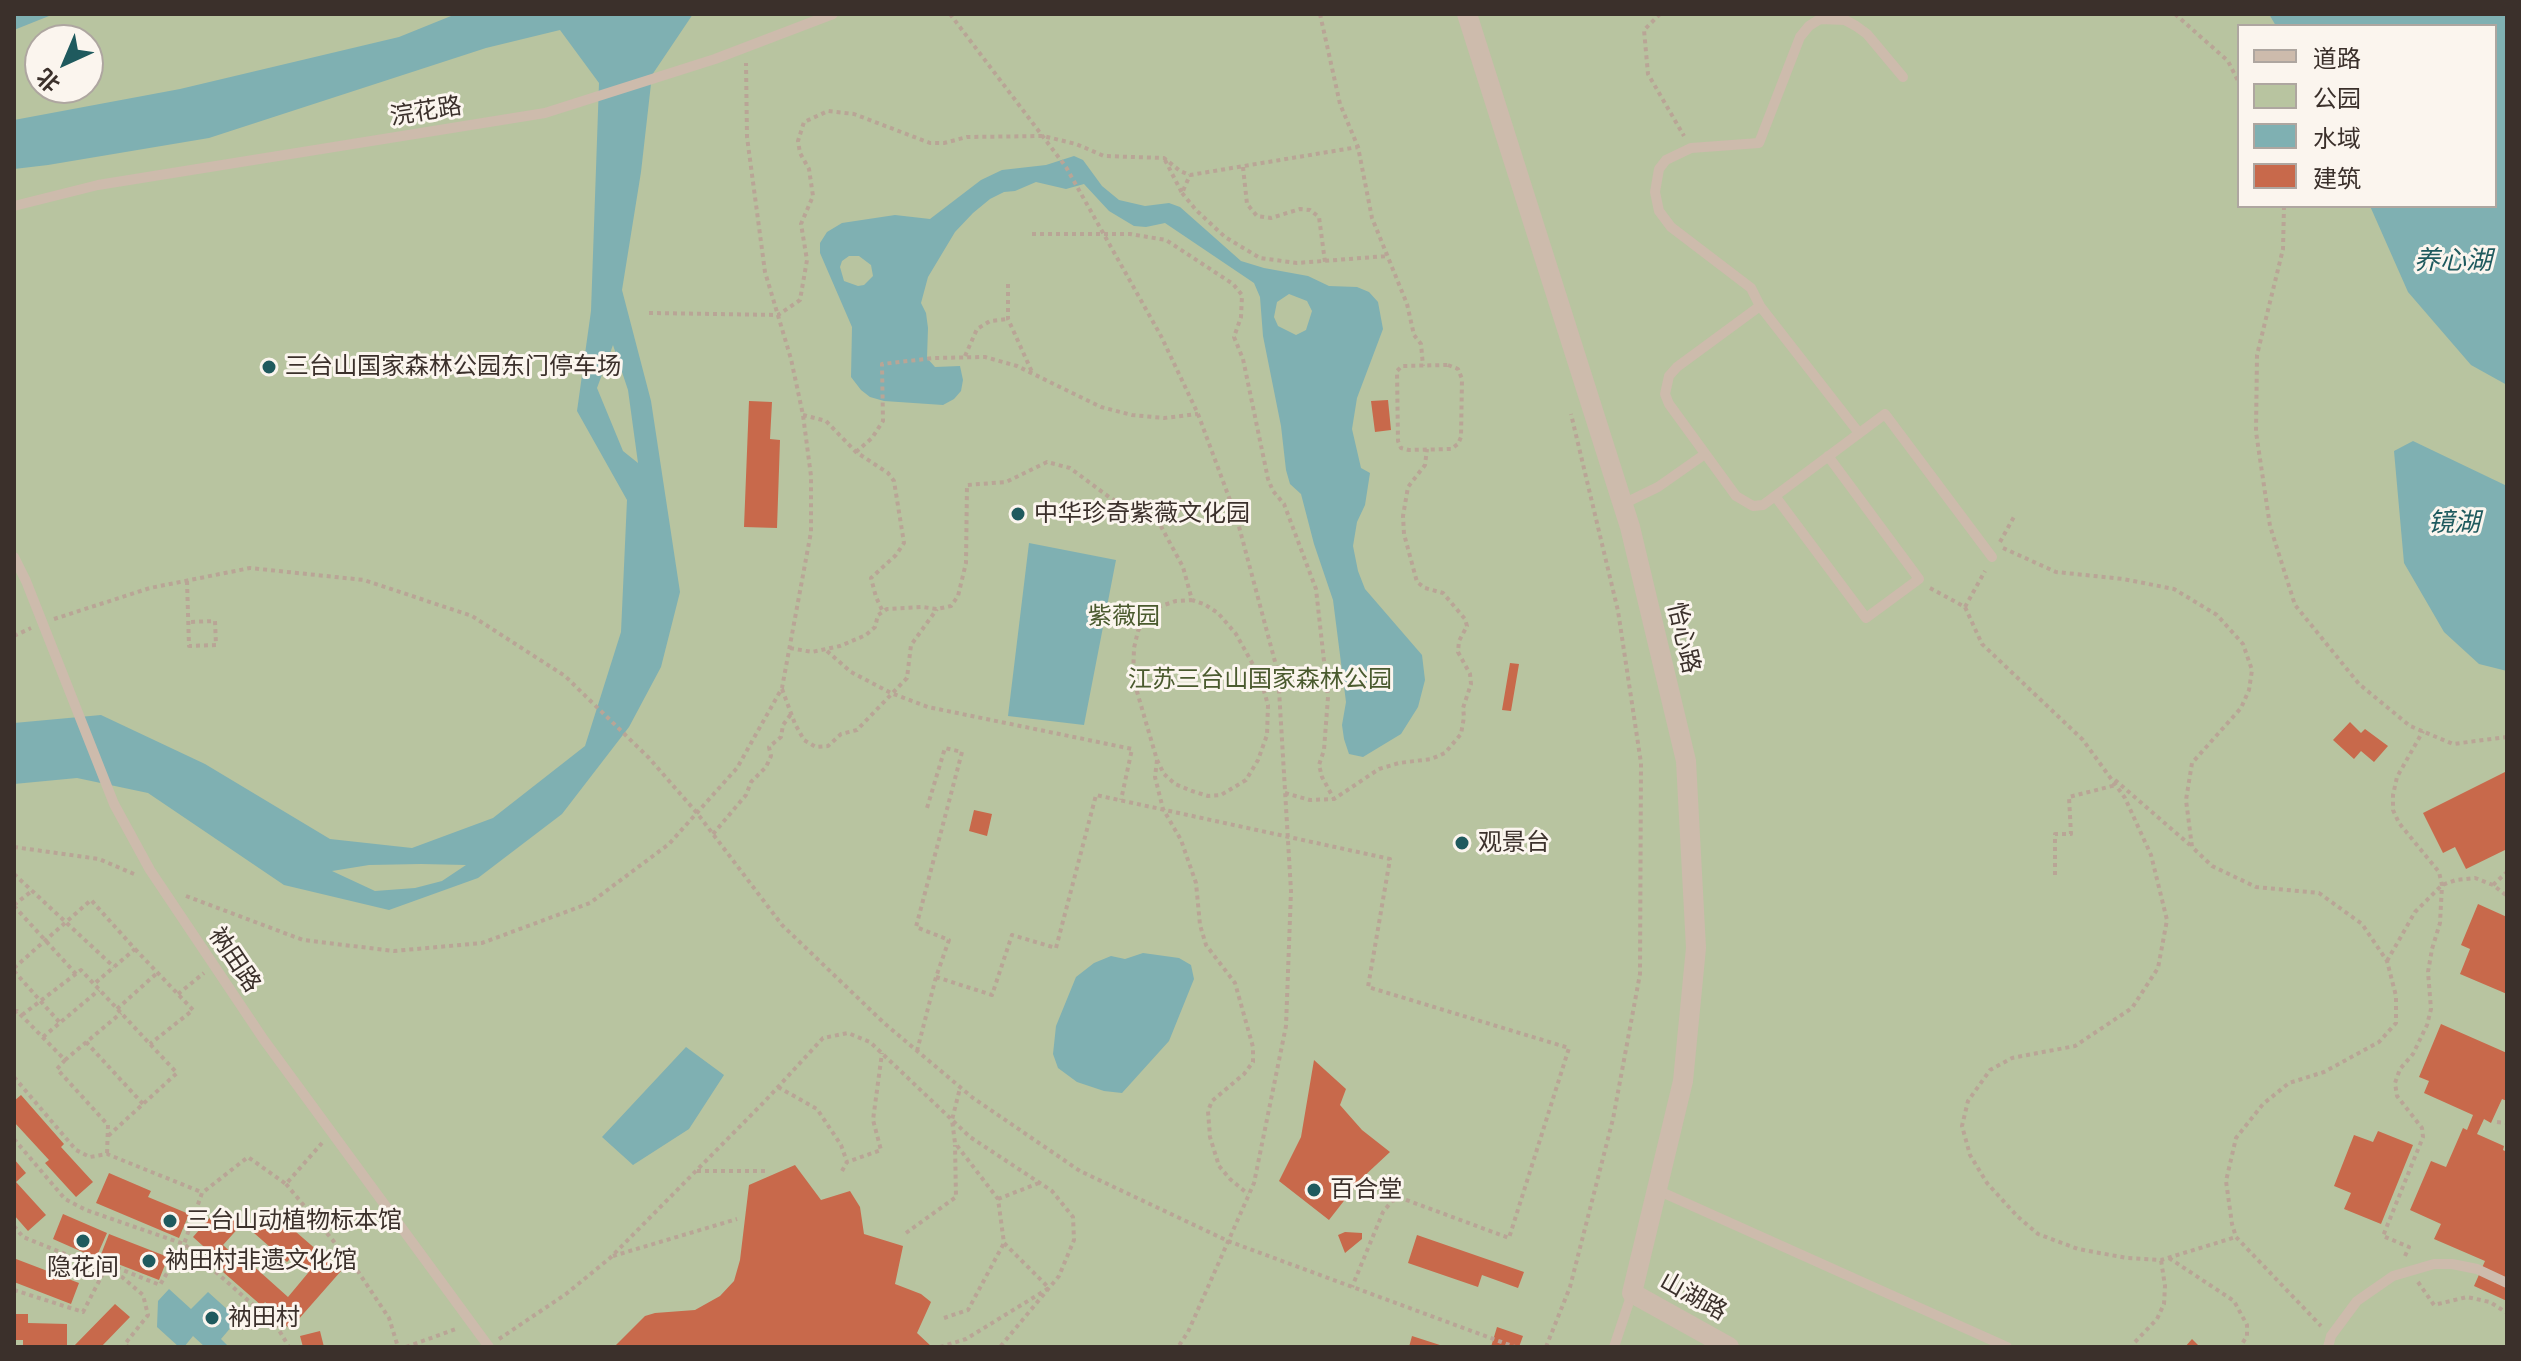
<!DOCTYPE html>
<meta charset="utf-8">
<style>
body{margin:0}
#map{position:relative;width:2521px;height:1361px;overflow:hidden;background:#f4ebe1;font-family:Karla,"Noto Sans SC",sans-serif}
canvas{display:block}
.frame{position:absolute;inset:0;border:16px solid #3b302b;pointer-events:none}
.legend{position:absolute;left:2237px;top:24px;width:260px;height:184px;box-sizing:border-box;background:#fbf5ee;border:2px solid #aea6a0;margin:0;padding:10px 14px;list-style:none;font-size:24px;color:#3b302b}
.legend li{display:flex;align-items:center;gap:16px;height:40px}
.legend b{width:40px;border:2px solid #aea6a0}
.north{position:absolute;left:24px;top:24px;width:80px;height:80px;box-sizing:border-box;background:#fbf5ee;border:2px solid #aea6a0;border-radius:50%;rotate:224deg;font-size:22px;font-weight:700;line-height:32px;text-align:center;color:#3b302b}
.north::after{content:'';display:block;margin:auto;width:28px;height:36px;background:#1f5a5e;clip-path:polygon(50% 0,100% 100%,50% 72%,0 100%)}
</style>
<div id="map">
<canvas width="2521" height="1361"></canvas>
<div class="frame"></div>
<ul class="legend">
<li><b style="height:10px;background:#cdbbac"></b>道路</li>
<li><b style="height:22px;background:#b8c4a0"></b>公园</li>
<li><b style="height:22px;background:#7fb0b2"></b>水域</li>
<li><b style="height:22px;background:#c8694b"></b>建筑</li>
</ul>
<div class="north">北</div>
</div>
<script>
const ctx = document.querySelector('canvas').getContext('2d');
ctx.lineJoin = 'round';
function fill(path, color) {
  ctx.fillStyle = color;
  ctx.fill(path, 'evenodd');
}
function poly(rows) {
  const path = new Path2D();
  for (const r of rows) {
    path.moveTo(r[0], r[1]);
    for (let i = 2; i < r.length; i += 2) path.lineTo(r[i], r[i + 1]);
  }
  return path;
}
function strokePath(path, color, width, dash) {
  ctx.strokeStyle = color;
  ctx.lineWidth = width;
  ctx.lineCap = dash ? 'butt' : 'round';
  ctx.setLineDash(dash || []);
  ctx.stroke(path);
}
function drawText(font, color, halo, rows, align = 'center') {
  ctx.font = font + ' Karla,"Noto Sans SC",sans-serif';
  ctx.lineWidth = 6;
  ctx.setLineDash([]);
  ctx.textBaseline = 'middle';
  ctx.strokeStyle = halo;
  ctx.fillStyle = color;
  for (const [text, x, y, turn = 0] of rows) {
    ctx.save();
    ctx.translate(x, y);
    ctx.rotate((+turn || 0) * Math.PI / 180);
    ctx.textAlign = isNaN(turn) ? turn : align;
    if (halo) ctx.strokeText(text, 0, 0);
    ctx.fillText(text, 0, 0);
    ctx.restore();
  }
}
fill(poly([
 [14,14,2507,14,2507,1347,14,1347],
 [2239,26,2495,26,2495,206,2239,206],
 [40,40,88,40,88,88,40,88]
]), '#b8c4a0');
fill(poly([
 [14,14,54,14,14,30],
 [456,14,693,14,652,75,641,172,622,290,651,401,680,592,661,667,629,727,562,814,478,878,389,910,284,885,148,793,77,778,14,784,14,763,16,762,14,761,14,723,101,715,205,764,330,839,412,848,493,818,585,746,621,632,627,500,577,411,591,311,599,83,560,30,486,48,209,138,48,165,14,169,14,120,180,89,399,37],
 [613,345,628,390,638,463,623,451,597,388],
 [369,865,421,864,466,865,442,881,415,888,375,891,332,871],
 [2269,14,2507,14,2507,385,2471,365,2408,292,2370,206,2495,206,2495,26,2276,26],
 [1074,156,1083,160,1102,186,1119,200,1145,206,1169,203,1180,207,1241,261,1264,268,1308,276,1329,286,1357,287,1369,292,1378,302,1383,329,1357,398,1352,429,1361,468,1370,473,1365,505,1357,522,1353,546,1358,571,1365,589,1422,655,1425,680,1418,707,1401,734,1363,757,1349,754,1344,739,1342,725,1346,702,1333,600,1314,544,1301,494,1290,484,1286,470,1281,426,1263,336,1260,297,1254,283,1165,223,1146,227,1134,226,1109,211,1084,184,1066,189,1036,182,1015,191,1004,192,990,199,973,213,955,232,928,277,921,303,926,313,928,328,927,358,935,367,960,366,963,380,961,391,954,399,943,405,884,401,870,397,861,390,851,377,852,327,820,253,820,243,827,232,842,223,895,215,930,219,981,180,1002,170,1046,165],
 [849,256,859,256,871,265,873,276,864,285,858,286,844,281,840,267,842,261],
 [1289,294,1307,301,1312,311,1306,330,1296,335,1278,326,1274,317,1277,302],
 [2413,441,2507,486,2507,671,2479,664,2444,632,2404,563,2394,451],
 [1029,543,1116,560,1084,725,1008,716],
 [1143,953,1179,958,1191,965,1194,979,1169,1041,1122,1093,1104,1091,1077,1082,1058,1068,1053,1054,1056,1026,1076,977,1094,963,1111,956,1125,959],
 [686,1047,724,1075,689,1129,633,1165,602,1137],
 [169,1289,191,1309,208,1292,238,1319,221,1339,229,1347,205,1347,193,1336,184,1347,179,1347,157,1327,158,1301]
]), '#7fb0b2');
fill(poly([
 [1388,400,1391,430,1375,432,1371,401],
 [749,401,772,402,770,439,780,440,777,528,744,527],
 [1510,663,1519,664,1511,711,1502,710],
 [2350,722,2361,733,2365,729,2388,746,2374,762,2361,751,2354,759,2333,740],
 [2507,771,2507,849,2466,869,2455,847,2443,853,2423,813],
 [974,810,992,814,987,836,969,831],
 [2478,904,2507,917,2507,994,2460,974,2470,949,2461,945],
 [2441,1024,2507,1053,2507,1101,2502,1099,2491,1123,2484,1119,2477,1134,2504,1146,2503,1150,2507,1152,2507,1301,2474,1286,2485,1261,2434,1239,2441,1224,2410,1210,2431,1161,2446,1167,2463,1128,2467,1130,2473,1115,2424,1093,2429,1081,2419,1077],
 [1314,1060,1346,1089,1340,1105,1347,1113,1362,1130,1390,1152,1361,1179,1329,1220,1279,1181,1301,1137],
 [21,1095,64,1144,61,1147,93,1182,76,1197,45,1163,49,1160,14,1122,14,1101],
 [2378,1131,2413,1145,2381,1224,2344,1209,2351,1193,2334,1186,2354,1135,2373,1142],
 [14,1159,26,1173,16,1182,46,1215,28,1231,14,1215],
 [795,1165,821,1200,850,1191,860,1207,864,1234,903,1246,895,1284,921,1294,931,1302,917,1333,932,1347,614,1347,645,1316,655,1313,695,1310,720,1296,734,1281,740,1260,749,1185],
 [109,1173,151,1191,148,1197,189,1214,179,1238,96,1203],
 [221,1205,242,1224,223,1245,236,1257,240,1254,288,1297,308,1273,291,1258,287,1262,254,1233,273,1212,341,1271,290,1329,273,1314,276,1311,265,1302,262,1306,223,1272,225,1270,210,1257,212,1254,193,1237],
 [63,1214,107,1233,96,1258,53,1239],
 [1345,1232,1362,1233,1362,1239,1345,1253,1338,1235],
 [109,1234,168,1257,159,1280,100,1257],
 [1417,1235,1524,1272,1518,1288,1482,1275,1478,1287,1408,1263],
 [16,1259,79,1283,71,1304,14,1282],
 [115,1304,130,1317,101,1347,73,1347],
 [14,1314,28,1314,28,1323,67,1324,67,1347,23,1347,23,1340,14,1340],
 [1497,1327,1523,1336,1519,1347,1491,1347],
 [320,1331,324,1347,303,1347,300,1336],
 [1412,1336,1443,1346,1443,1347,1409,1347],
 [2192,1339,2200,1347,2185,1347]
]), '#c8694b');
strokePath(poly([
 [950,14,1066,167,1161,336,1198,414,1237,519,1278,673,1291,891,1286,1026,1254,1183,1188,1332,1178,1347],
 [1320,14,1340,104,1358,147,1372,218,1407,304,1414,335,1421,344,1423,366],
 [1660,14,1644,30,1648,74,1684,136],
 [2175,14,2228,61,2239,83],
 [1165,160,1182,193,1190,175],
 [1243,167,1247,204,1257,216,1271,218,1300,209,1310,210,1319,217,1325,262],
 [1182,193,1196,210,1225,237,1260,258,1297,263,1387,256],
 [2284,206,2283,249,2257,355,2256,432,2270,526,2295,605,2359,684,2410,726,2453,744,2507,737],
 [1032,234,1130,234,1166,240,1233,284,1242,295,1241,317,1234,337,1243,359,1268,479,1273,491,1284,504,1316,589,1328,697,1324,750,1319,765,1322,777,1334,799],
 [1008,284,1008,319,1032,372],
 [649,313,778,315,800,300,807,260,801,224,813,196,809,169,800,153,798,141,804,122,828,111,854,114,930,143,944,143,967,137,1043,136,1076,144,1104,156,1164,158,1180,171,1190,175,1358,147],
 [965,356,977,329,990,321,1008,319],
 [1448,365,1458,369,1462,379,1461,437,1458,444,1451,449,1409,450,1401,448,1398,441,1397,371,1402,366,1448,365],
 [803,415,826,421,856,452,888,473,894,481,904,543,896,555,871,578,876,597,883,612],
 [856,452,872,438,883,421,882,364,934,358,985,357,1017,366,1101,407,1132,415,1164,418,1198,414],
 [1157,519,1183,567,1192,600,1204,604,1218,613,1236,634,1260,677,1268,705,1267,735,1258,760,1246,780,1221,795,1208,796,1192,791,1175,784,1164,774,1157,760,1133,678,1134,648,1138,631,1146,618,1161,606,1176,601,1192,600],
 [2000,542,2015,515],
 [2003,548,2056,572,2123,579,2174,589,2217,615,2243,644,2252,670,2249,690,2241,708,2192,763,2186,800,2192,847,2212,866,2256,887,2319,893,2362,924,2387,961,2396,996,2396,1023,2379,1042,2324,1072,2289,1083,2263,1104,2236,1138,2226,1181,2232,1224,2236,1237,2321,1326],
 [187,581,189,646,216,645,215,621,189,622],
 [1930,588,1965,607,1982,644,2083,740,2125,798,2151,855,2167,920,2158,968,2132,1008,2075,1046,2012,1058,1990,1070,1968,1101,1962,1126,1970,1155,1987,1183,2017,1216,2038,1234,2078,1249,2127,1258,2161,1260,2236,1237],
 [1965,607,1985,571],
 [54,619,150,588,250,568,364,580,472,616,565,676,649,758,697,813,782,925,884,1023,973,1098,1080,1171,1228,1241,1515,1347],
 [14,636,31,628],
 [790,648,812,652,840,646,866,635,875,627,878,615,887,609,922,607,937,609,951,606,958,596,966,563,967,485,1006,482,1047,462,1070,468,1109,497,1140,515,1157,519,1182,508,1233,509],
 [827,651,851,672,891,693,928,707,1132,749,1121,800],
 [782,689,795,724,804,740,816,747,828,746,841,734,857,730,907,678,911,645,937,609],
 [1157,760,1155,777,1163,809,1181,840,1196,883,1200,925,1206,945,1235,983,1253,1047,1253,1062,1244,1074,1212,1101,1208,1111,1210,1137,1219,1166,1230,1179,1248,1194],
 [2115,780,2190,845],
 [1285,793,1310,800,1334,799,1379,769,1399,763,1431,759,1445,753,1461,734,1464,717,1463,708,1471,684,1470,674,1458,652,1459,641,1467,626,1465,619,1443,593,1425,588,1417,582,1404,534,1403,516,1408,487,1425,465,1427,449],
 [713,834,746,795,751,782,766,767,771,756,769,747,781,737,783,725,791,714],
 [14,847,99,859,134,874],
 [14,874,114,967],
 [2055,875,2055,834,2071,834,2069,797,2116,785],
 [2493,885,2507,872],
 [186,896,303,940,394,951,482,943,590,903,669,844,737,768,782,688,811,532,811,476,803,415,791,359,765,272,747,137,746,63],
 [14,905,33,890],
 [14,906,76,974],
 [135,949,193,1010,150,1044],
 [2387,961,2415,912,2442,885,2456,880,2475,878,2493,885,2507,896],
 [14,968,91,900,135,949,94,984],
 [14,971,60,1023],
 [936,977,992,995,1012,935,1056,948,1096,795,1390,859,1368,987,1569,1048,1509,1238,1401,1198,1392,1201,1383,1212,1352,1287],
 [178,994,204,973],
 [117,1009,157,973],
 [14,1013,17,1011,65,1060,57,1069,108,1125,107,1154],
 [22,1015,81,970,177,1073,108,1136],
 [43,1037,99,990],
 [86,1042,143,1104],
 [917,1051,936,977,949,940,916,927,962,752,945,748,927,808],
 [65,1060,121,1013],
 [14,1077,76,1150,90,1157,107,1154,201,1192],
 [778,1087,817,1109,841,1145,847,1162],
 [2497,1122,2507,1123],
 [14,1139,65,1199,86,1210,184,1244,276,1325,289,1347],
 [697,1171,767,1171],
 [842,1171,847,1162,881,1150,873,1120,882,1053],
 [286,1184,355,1267,389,1318,398,1347],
 [998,1199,1039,1183],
 [14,1226,23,1237,122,1277,143,1295,148,1315,125,1344,128,1347],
 [906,1233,956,1197,955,1145],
 [613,1256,737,1219],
 [2405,1256,2409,1247,2383,1236,2423,1137,2422,1128,2397,1096,2395,1083,2400,1069,2413,1054,2427,1025,2431,1009,2428,972,2432,949,2440,923,2442,885,2439,872,2399,823,2393,810,2393,795,2397,777,2423,731],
 [2169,1258,2234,1301,2247,1325,2247,1336,2240,1347],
 [2418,1282,2434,1305,2467,1297,2490,1302,2507,1313],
 [14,1290,83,1312,108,1264,160,1285,184,1244,202,1193,248,1157,286,1184,322,1143],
 [944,1318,968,1310,1004,1243],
 [499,1339,566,1294,610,1258,766,1100,823,1038,848,1033,870,1042,970,1137,1052,1191,1073,1217,1074,1240,1059,1276,1000,1347],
 [2135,1342,2157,1319,2164,1304,2165,1286,2161,1260],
 [406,1347,456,1329],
 [940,1347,966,1339,1049,1288,1004,1243,998,1199,955,1143,952,1120,960,1088],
 [1546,1347,1570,1287,1613,1119,1640,974,1641,763,1618,611,1571,414]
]), '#b9a596', 4, [4, 4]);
strokePath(poly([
 [1903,77,1867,34,1856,26,1845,20,1820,19,1809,26,1800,37,1759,143,1691,148,1666,160,1659,169,1655,192,1659,211,1671,227,1751,288,1760,306,1677,367,1669,376,1665,394,1669,404,1736,496,1753,506,1763,505,1885,414,1992,557],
 [14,206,98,185,545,113,715,59,833,14],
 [1760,306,1859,433],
 [1775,496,1866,618,1919,579,1828,456],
 [1623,504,1658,487,1705,454],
 [14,557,26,581,114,804,150,870,264,1040,489,1347],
 [1657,1190,2007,1347],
 [1614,1347,1632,1293],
 [2328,1347,2331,1336,2357,1301,2393,1276,2434,1264,2452,1264,2477,1269,2507,1283]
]), '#cdbbac', 10);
strokePath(poly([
 [1467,14,1630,527,1686,761,1696,948,1683,1081,1632,1293,1729,1347]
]), '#cdbbac', 20);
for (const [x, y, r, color] of [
 [269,367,8,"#1f5a5e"],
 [1018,514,8,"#1f5a5e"],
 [1462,843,8,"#1f5a5e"],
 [1314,1190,8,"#1f5a5e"],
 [170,1221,8,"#1f5a5e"],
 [83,1241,8,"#1f5a5e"],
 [149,1261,8,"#1f5a5e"],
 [212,1318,8,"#1f5a5e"]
]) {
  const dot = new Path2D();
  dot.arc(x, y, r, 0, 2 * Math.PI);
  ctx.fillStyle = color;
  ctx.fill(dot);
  strokePath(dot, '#fbf5ee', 3);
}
drawText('24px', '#3b302b', '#fbf5ee', [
 ["浣花路",426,112,-9],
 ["怡心路",1683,638,77],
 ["衲田路",234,960,56],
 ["山湖路",1693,1297,29]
]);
drawText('24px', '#3b302b', '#fbf5ee', [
 ["三台山国家森林公园东门停车场",285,367],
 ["中华珍奇紫薇文化园",1034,514],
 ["观景台",1478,843],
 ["百合堂",1330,1190],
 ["三台山动植物标本馆",186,1221],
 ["衲田村非遗文化馆",165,1261],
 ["隐花间",83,1268,"center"],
 ["衲田村",228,1318]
], 'left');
drawText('24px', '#4a5a2e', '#fbf5ee', [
 ["紫薇园",1124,617],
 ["江苏三台山国家森林公园",1260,680]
]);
drawText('italic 26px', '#1f5a5e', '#fbf5ee', [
 ["养心湖",2453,262],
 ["镜湖",2454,524]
]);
</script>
